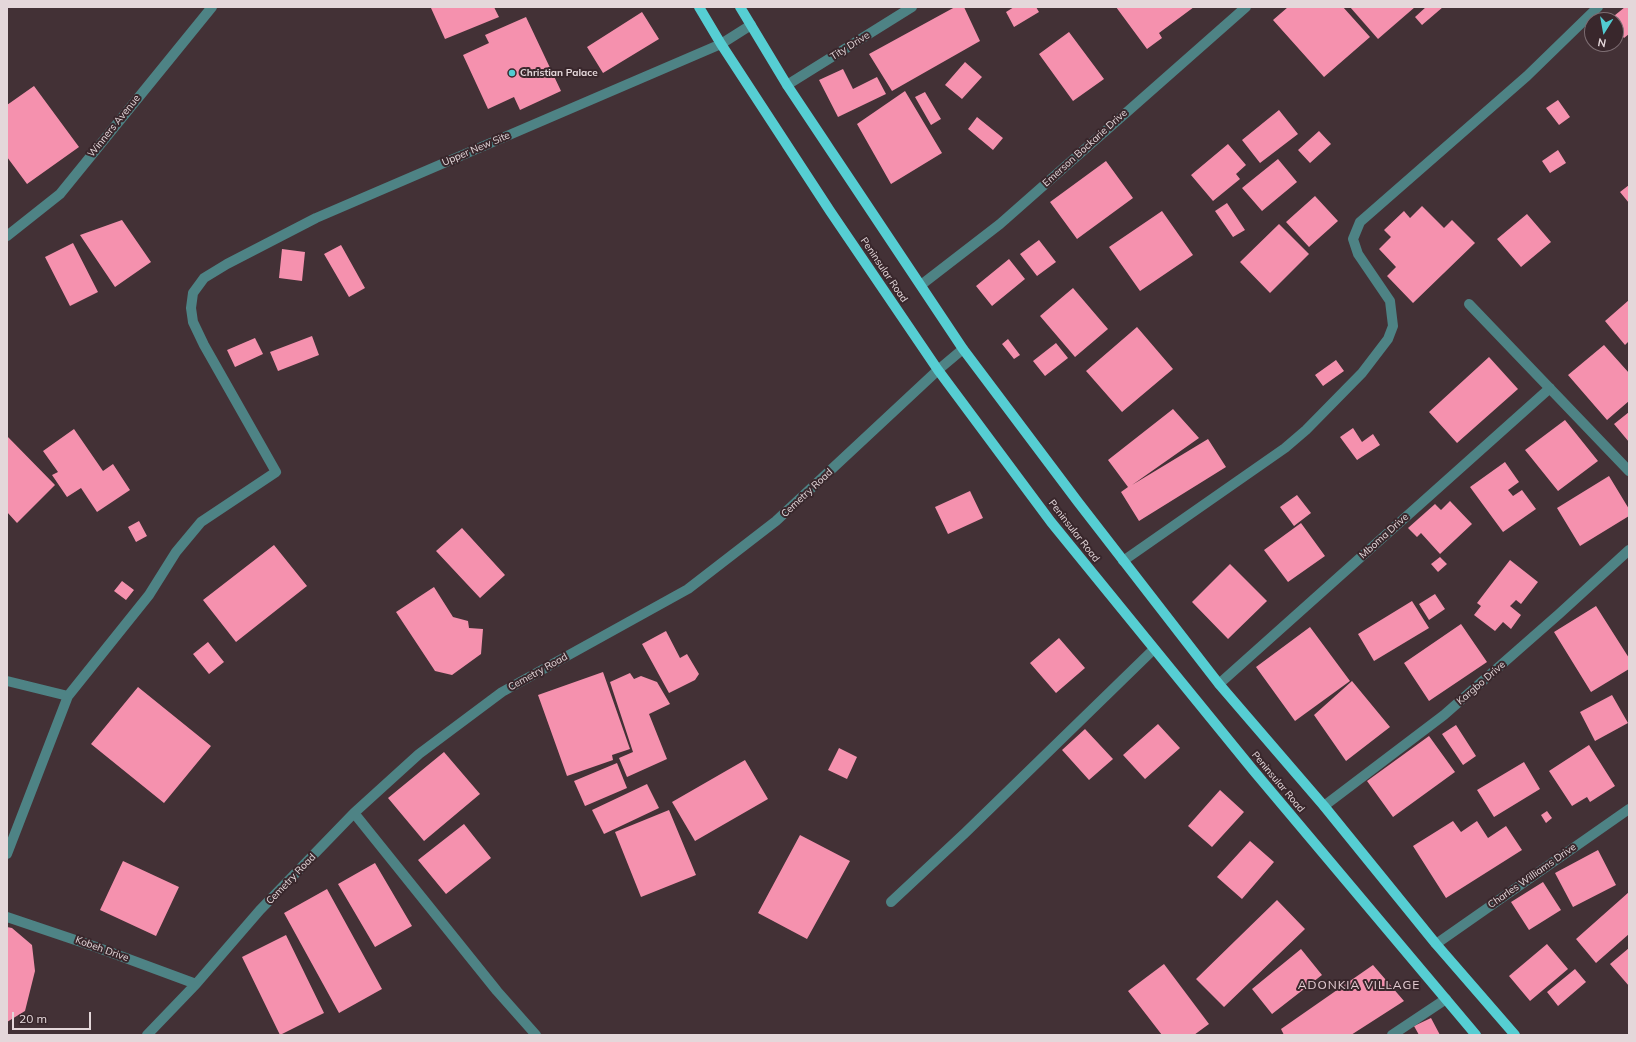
<!DOCTYPE html>
<style>
body{margin:0}
#map{position:relative;width:1636px;height:1042px;overflow:hidden;background:#433136;font-family:Mulish,sans-serif}
canvas{display:block}
.frame{position:absolute;inset:0;border:8px solid #e4d7da;pointer-events:none}
.north{position:absolute;left:1584px;top:12px;width:40px;height:40px;box-sizing:border-box;background:#39272c;border:1px solid #7d6d72;border-radius:50%;rotate:191deg;font-size:11px;font-weight:700;line-height:16px;text-align:center;color:#e4d7da}
.north::after{content:'';display:block;margin:auto;width:14px;height:18px;background:#51ccd1;clip-path:polygon(50% 0,100% 100%,50% 72%,0 100%)}
.scale{position:absolute;left:12px;top:1012px;width:79px;height:18px;box-sizing:border-box;border:2px solid #e4d7da;border-top:0;padding-left:5px;font-size:12px;line-height:14px;white-space:nowrap;color:#e4d7da;-webkit-text-stroke:3px #39272c;paint-order:stroke}
</style>
<div id="map">
<canvas width="1636" height="1042"></canvas>
<div class="frame"></div>
<div class="north">N</div>
<div class="scale">20 m</div>
</div>
<script>
const ctx = document.querySelector('canvas').getContext('2d');
ctx.lineJoin = 'round';
function fill(path, color) {
  ctx.fillStyle = color;
  ctx.fill(path, 'evenodd');
}
function poly(rows) {
  const path = new Path2D();
  for (const r of rows) {
    path.moveTo(r[0], r[1]);
    for (let i = 2; i < r.length; i += 2) path.lineTo(r[i], r[i + 1]);
  }
  return path;
}
function strokePath(path, color, width, dash) {
  ctx.strokeStyle = color;
  ctx.lineWidth = width;
  ctx.lineCap = dash ? 'butt' : 'round';
  ctx.setLineDash(dash || []);
  ctx.stroke(path);
}
function drawText(font, color, halo, rows, align = 'center') {
  ctx.font = font + ' Mulish,sans-serif';
  ctx.lineWidth = 4;
  ctx.setLineDash([]);
  ctx.textBaseline = 'middle';
  ctx.strokeStyle = halo;
  ctx.fillStyle = color;
  for (const [text, x, y, turn = 0] of rows) {
    ctx.save();
    ctx.translate(x, y);
    ctx.rotate((+turn || 0) * Math.PI / 180);
    ctx.textAlign = isNaN(turn) ? turn : align;
    if (halo) ctx.strokeText(text, 0, 0);
    ctx.fillText(text, 0, 0);
    ctx.restore();
  }
}
fill(poly([
 [434,7,494,7,499,17,445,39,431,8],
 [955,7,964,7,980,41,892,91,869,54],
 [1014,7,1036,7,1039,12,1014,27,1006,12],
 [1116,7,1194,7,1159,33,1162,38,1147,49],
 [1288,7,1343,7,1370,37,1324,77,1273,20],
 [1350,7,1415,7,1378,39],
 [1426,7,1443,7,1422,25,1415,17],
 [1625,7,1629,7,1629,34,1624,38,1616,29,1616,20,1609,20],
 [642,12,659,39,603,73,587,47],
 [526,17,561,91,520,110,514,97,488,109,463,55,489,43,485,35],
 [1069,32,1104,79,1073,101,1039,54],
 [965,62,982,77,962,99,945,85],
 [843,69,853,89,877,77,886,94,838,117,819,80],
 [34,86,79,147,27,184,7,157,7,105],
 [905,91,942,153,891,184,857,124],
 [925,92,941,119,931,125,915,97],
 [1558,100,1570,117,1559,125,1546,108],
 [1279,110,1298,134,1260,163,1242,140],
 [977,117,1003,138,993,150,968,129],
 [1319,131,1331,144,1310,163,1298,150],
 [1228,144,1246,165,1236,174,1240,179,1213,201,1191,175],
 [1558,150,1566,163,1550,173,1542,161],
 [1278,159,1297,182,1262,211,1242,188],
 [1106,161,1133,198,1077,239,1050,202],
 [1629,185,1629,203,1620,192],
 [1315,196,1338,221,1309,247,1286,222],
 [1227,203,1245,230,1233,237,1215,211],
 [1422,206,1444,228,1452,220,1475,243,1413,303,1387,276,1396,267,1379,249,1391,237,1384,230,1404,211,1410,218],
 [1162,211,1193,255,1140,291,1109,247],
 [1527,214,1551,242,1521,267,1497,239],
 [122,220,151,262,115,287,80,235],
 [1279,224,1309,254,1270,293,1240,262],
 [1039,240,1056,262,1037,276,1020,254],
 [73,243,98,292,70,306,45,257],
 [341,245,365,288,349,297,324,254],
 [282,249,305,252,302,281,279,278],
 [1009,259,1025,279,992,306,976,286],
 [1073,288,1108,329,1075,357,1040,316],
 [1629,300,1629,341,1625,345,1605,321],
 [1137,327,1173,369,1122,412,1086,371],
 [312,336,319,355,278,371,270,352],
 [255,338,263,354,235,367,227,350],
 [1008,339,1020,355,1014,359,1002,344],
 [1056,343,1068,358,1045,376,1033,361],
 [1604,345,1629,373,1629,401,1607,420,1568,375],
 [1489,357,1518,389,1457,443,1429,412],
 [1336,360,1344,371,1323,386,1315,375],
 [1173,409,1199,438,1132,485,1208,439,1226,467,1139,521,1121,492,1128,487,1108,460],
 [1629,412,1629,442,1614,424],
 [1565,420,1598,461,1558,491,1525,450],
 [1353,428,1362,442,1373,434,1380,445,1357,460,1340,437],
 [74,429,103,471,113,464,130,490,97,512,81,488,67,497,52,475,58,472,43,451],
 [7,436,55,485,17,523,7,512],
 [1505,462,1519,482,1508,490,1513,496,1522,490,1536,509,1503,532,1470,487],
 [1609,476,1629,509,1629,516,1580,546,1557,508],
 [970,491,983,518,948,534,935,507],
 [1297,495,1311,513,1294,526,1280,507],
 [1450,501,1472,524,1440,554,1421,533,1417,537,1408,528,1435,504,1441,510],
 [139,521,147,536,136,542,128,527],
 [1301,523,1325,556,1288,582,1264,550],
 [462,528,505,575,480,598,436,551],
 [274,545,307,586,236,642,203,600],
 [1440,557,1447,564,1438,572,1431,564],
 [1510,560,1538,582,1521,604,1516,600,1510,606,1521,615,1511,629,1503,622,1495,631,1474,615,1481,606,1477,603],
 [1230,564,1267,601,1228,639,1192,602],
 [122,581,134,590,126,600,114,591],
 [434,587,453,617,468,621,469,628,483,629,481,654,452,675,435,671,396,612],
 [1435,594,1445,609,1429,620,1419,604],
 [1412,601,1429,628,1374,661,1358,634],
 [1596,606,1629,658,1629,669,1591,692,1554,632],
 [1461,624,1487,662,1429,701,1404,663],
 [1310,627,1350,681,1295,721,1256,667],
 [666,631,680,658,687,654,699,674,695,680,669,693,642,644],
 [1059,638,1085,668,1056,693,1030,663],
 [208,642,224,662,209,674,193,654],
 [603,672,630,749,612,755,613,760,567,776,538,695],
 [630,673,634,679,641,676,657,682,670,704,649,714,667,759,627,777,619,758,633,752,610,682],
 [1352,681,1390,727,1346,761,1314,715],
 [138,687,211,746,164,803,91,744],
 [1612,695,1628,723,1595,741,1580,712],
 [1158,724,1180,748,1145,779,1123,755],
 [1456,725,1476,756,1463,765,1442,734],
 [1085,729,1113,759,1089,780,1062,750],
 [1429,736,1455,772,1393,817,1367,781],
 [1589,745,1615,786,1590,802,1587,797,1572,806,1549,771],
 [839,748,857,757,847,779,828,770],
 [444,752,480,794,424,841,388,798],
 [745,760,768,799,695,841,672,802],
 [1524,762,1540,789,1494,817,1477,790],
 [617,763,627,788,585,806,574,781],
 [647,784,659,808,604,834,592,810],
 [1220,790,1244,812,1212,847,1188,826],
 [669,810,696,875,641,897,615,832],
 [1547,811,1552,818,1546,823,1541,815],
 [1453,821,1461,832,1477,821,1488,838,1506,826,1522,850,1446,898,1413,846],
 [464,824,491,858,446,894,418,860],
 [800,835,850,861,807,939,758,913],
 [1250,841,1274,862,1242,899,1217,877],
 [1598,850,1616,885,1573,907,1555,873],
 [123,861,179,887,156,936,100,910],
 [375,863,412,926,375,947,338,884],
 [1543,882,1561,910,1529,930,1511,902],
 [327,889,382,989,339,1013,284,913],
 [1629,892,1629,934,1596,963,1576,939],
 [1277,900,1305,929,1224,1007,1196,979],
 [7,927,12,928,32,945,35,971,25,1011,7,1022],
 [286,935,324,1013,280,1035,242,957],
 [1547,944,1568,969,1530,1001,1509,976],
 [1629,948,1629,986,1610,964],
 [1301,949,1322,975,1272,1014,1252,989],
 [1164,964,1209,1024,1194,1035,1162,1035,1128,991],
 [1373,965,1404,1001,1351,1035,1284,1035,1281,1029],
 [1575,969,1586,982,1558,1006,1547,992],
 [1431,1018,1440,1035,1419,1035,1414,1026]
]), '#f591ae');
strokePath(poly([
 [787,85,912,7],
 [7,236,60,194,212,7],
 [921,285,1000,224,1246,7],
 [1469,304,1629,471],
 [1123,561,1285,448,1306,430,1362,373,1388,339,1393,326,1390,301,1358,254,1353,239,1360,222,1527,76,1598,7],
 [7,681,68,696],
 [1219,684,1550,388],
 [1324,806,1444,715,1559,614,1629,550],
 [354,813,497,991,536,1035],
 [7,854,68,696,149,595,176,552,201,522,276,472,204,345,193,322,191,308,193,293,204,278,227,264,316,218,721,44,751,25],
 [891,902,965,833,1154,649],
 [7,917,96,947,196,984],
 [1436,944,1629,809],
 [147,1035,196,984,260,910,354,813,419,754,502,692,688,589,776,521,938,370,963,349],
 [1392,1035,1446,999]
]), '#4e8385', 10);
strokePath(poly([
 [699,7,721,44,830,211,938,370,1051,522,1253,770,1476,1035],
 [740,7,787,85,963,349,1078,502,1219,684,1324,806,1436,944,1515,1035]
]), '#56ced3', 10);
for (const [x, y, r, color] of [
 [512,73,4,"#51ccd1"]
]) {
  const dot = new Path2D();
  dot.arc(x, y, r, 0, 2 * Math.PI);
  ctx.fillStyle = color;
  ctx.fill(dot);
  strokePath(dot, '#39272c', 1.5);
}
drawText('10px', '#e4d7da', '#39272c', [
 ["Tity Drive",850,46,-32],
 ["Winners Avenue",114,126,-51],
 ["Emerson Bockarie Drive",1085,148,-42],
 ["Upper New Site",476,149,-23],
 ["Peninsular Road",884,270,56],
 ["Cemetry Road",807,493,-43],
 ["Peninsular Road",1074,531,52],
 ["Mboma Drive",1384,536,-42],
 ["Cemetry Road",538,672,-29],
 ["Kargbo Drive",1481,683,-41],
 ["Peninsular Road",1278,782,50],
 ["Charles Williams Drive",1532,876,-35],
 ["Cemetry Road",291,879,-46],
 ["Kobeh Drive",102,949,20]
]);
drawText('bold 10px', '#e4d7da', '#39272c', [
 ["Christian Palace",520,73]
], 'left');
ctx.letterSpacing = '1px';
drawText('12px', '#e7cfd5', '#39272c', [
 ["ADONKIA VILLAGE",1359,985]
]);
ctx.letterSpacing = '0px';
</script>
